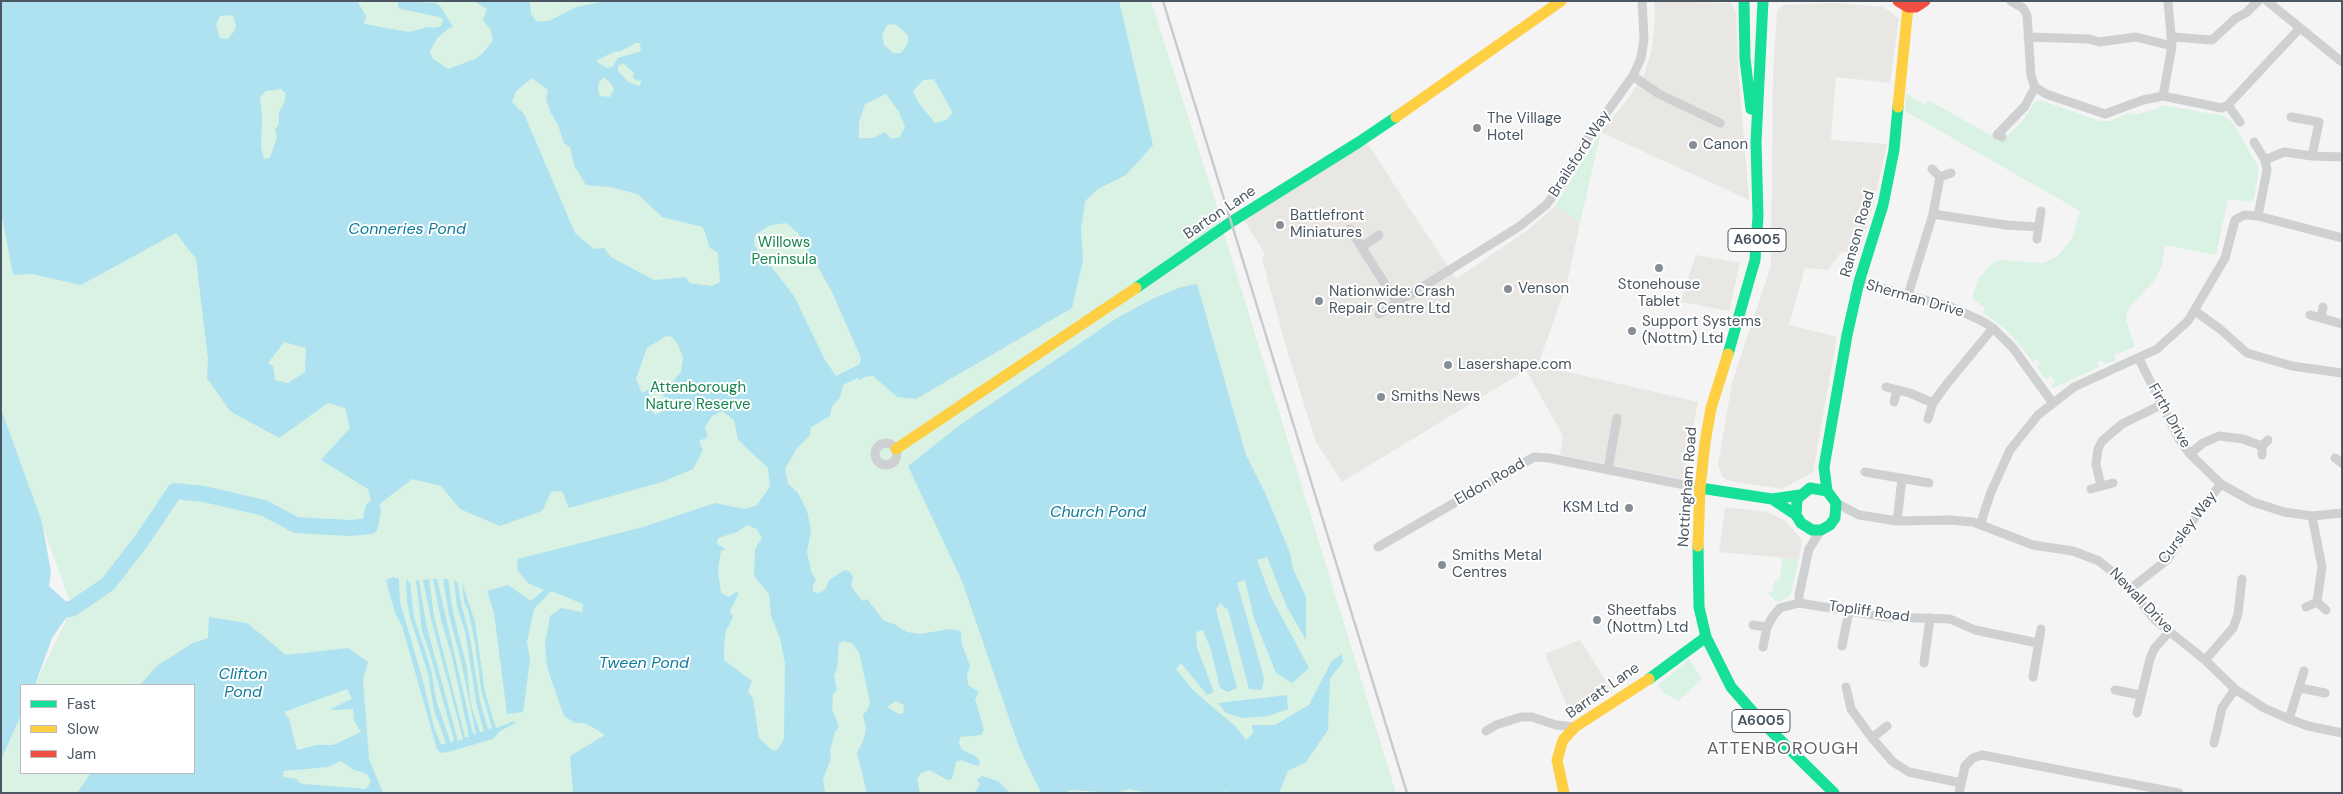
<!DOCTYPE html>
<style>
body{margin:0}
#map{position:relative;width:2343px;height:794px;overflow:hidden;background:#f4f4f4;font-family:"DM Sans",sans-serif}
canvas{display:block}
.frame{position:absolute;inset:0;border:2px solid #4a5661;pointer-events:none}
.legend{position:absolute;left:20px;top:684px;width:175px;height:90px;box-sizing:border-box;background:#fff;border:1px solid #b7bbc0;margin:0;padding:6px 9px;list-style:none;font-size:15px;color:#4a5661}
.legend li{display:flex;align-items:center;gap:10px;height:25px}
.legend b{width:25px;border:1px solid #b7bbc0}
</style>
<div id="map">
<canvas width="2343" height="794"></canvas>
<div class="frame"></div>
<ul class="legend">
<li><b style="height:6px;background:#16e098"></b>Fast</li>
<li><b style="height:6px;background:#ffcf43"></b>Slow</li>
<li><b style="height:6px;background:#f24e42"></b>Jam</li>
</ul>
</div>
<script>
const ctx = document.querySelector('canvas').getContext('2d');
ctx.lineJoin = 'round';
function fill(path, color) {
  ctx.fillStyle = color;
  ctx.fill(path, 'evenodd');
}
function poly(rows) {
  const path = new Path2D();
  for (const r of rows) {
    if (r.length === 3) {
      path.moveTo(r[0] + r[2], r[1]);
      path.arc(r[0], r[1], r[2], 0, 2 * Math.PI);
      continue;
    }
    path.moveTo(r[0], r[1]);
    for (let i = 2; i < r.length; i += 2) path.lineTo(r[i], r[i + 1]);
  }
  return path;
}
function strokePath(path, color, width, dash) {
  ctx.strokeStyle = color;
  ctx.lineWidth = width;
  ctx.lineCap = dash ? 'butt' : 'round';
  ctx.setLineDash(dash || []);
  ctx.stroke(path);
}
function drawText(font, color, halo, rows, align = 'center') {
  ctx.font = font + ' "DM Sans",sans-serif';
  ctx.lineWidth = 4;
  ctx.setLineDash([]);
  ctx.textBaseline = 'middle';
  ctx.strokeStyle = halo;
  ctx.fillStyle = color;
  for (const [text, x, y, turn = 0] of rows) {
    ctx.save();
    ctx.translate(x, y);
    ctx.rotate((+turn || 0) * Math.PI / 180);
    ctx.textAlign = isNaN(turn) ? turn : align;
    if (halo) ctx.strokeText(text, 0, 0);
    ctx.fillText(text, 0, 0);
    ctx.restore();
  }
}
fill(poly([
 [1654,1,1731,3,1736,12,1738,67,1749,200,1601,132,1627,100,1645,73,1652,48,1655,20],
 [1836,3,1884,7,1899,19,1890,83,1836,77,1831,140,1887,144,1874,203,1859,254,1841,252,1828,270,1805,268,1789,325,1837,337,1813,472,1782,489,1730,481,1723,478,1718,465,1732,383,1771,266,1773,73,1777,11,1783,5],
 [1367,143,1456,279,1528,230,1555,206,1580,223,1567,283,1538,365,1698,402,1683,479,1560,455,1563,436,1526,370,1342,482,1316,442,1288,354,1262,259,1265,254,1244,220],
 [1696,255,1740,263,1729,311,1680,302],
 [1725,507,1768,512,1785,521,1802,540,1799,559,1719,552],
 [1580,640,1613,692,1572,718,1545,654]
]), '#e8e7e3');
fill(poly([
 [1,1,1151,1,1221,219,1222,221,1217,225,1225,236,1396,793,1,793,1,760,21,715,21,773,194,773,194,685,35,685,72,608,1,409],
 [1906,93,1925,105,1928,100,2001,141,2021,123,2035,102,2040,100,2099,121,2110,121,2128,113,2133,115,2157,109,2161,105,2224,116,2233,123,2259,168,2254,198,2251,202,2228,199,2216,255,2165,245,2161,268,2154,281,2130,306,2127,313,2126,320,2135,347,2114,355,2116,360,2105,364,2101,360,2098,362,2099,367,2053,388,2051,386,2055,382,2051,376,2046,380,2037,367,2040,363,2037,359,2033,362,2009,332,1984,313,1985,308,1972,298,1978,279,1993,263,2000,260,2043,263,2058,256,2072,238,2080,211,1905,111],
 [1601,132,1580,223,1555,206],
 [1783,558,1799,559,1791,594,1787,598,1777,602,1767,592,1772,593,1775,580,1779,580],
 [1689,659,1702,679,1678,701,1663,692,1658,685]
]), '#d9f2e3');
fill(poly([
 [1,1,357,1,366,16,364,24,409,32,428,27,435,28,441,26,443,20,440,17,401,9,398,7,398,1,435,3,440,6,453,27,448,29,437,38,430,52,432,58,448,69,475,59,483,53,493,40,491,30,483,20,487,9,474,1,527,1,530,3,531,14,536,21,541,22,551,20,576,7,605,1,1119,1,1153,145,1126,175,1098,189,1085,201,1081,230,1083,260,1072,308,916,399,897,397,873,376,864,377,861,380,857,378,843,385,840,398,832,406,830,416,811,427,810,435,797,448,785,469,788,484,798,493,807,511,811,530,807,552,811,571,816,580,813,585,813,592,819,593,825,590,829,580,845,570,850,572,853,578,851,586,862,601,867,599,884,621,894,624,907,632,920,634,949,629,961,631,962,645,970,666,967,675,968,685,979,692,975,699,984,730,981,735,960,737,959,743,961,749,977,757,980,763,978,766,960,760,956,762,952,779,948,780,929,770,920,774,917,779,920,793,867,793,857,753,864,739,866,728,863,715,868,709,870,702,859,652,852,643,844,641,839,643,837,668,834,676,837,690,833,694,832,709,839,727,835,732,830,751,831,758,823,779,825,793,573,793,570,756,605,735,594,728,585,723,575,723,564,716,547,667,545,644,550,616,561,608,582,612,583,604,551,591,534,609,527,642,530,660,523,712,507,714,494,613,487,591,508,585,531,601,544,590,528,583,517,570,518,559,643,527,715,503,744,509,757,505,770,487,768,468,738,440,734,420,722,411,712,416,705,427,708,437,699,441,703,450,693,469,662,482,569,508,562,491,551,492,542,511,500,526,460,509,441,486,412,479,373,509,368,489,321,460,350,428,345,408,328,403,279,438,230,411,207,378,208,359,196,259,176,233,81,285,32,274,13,275,1,211],
 [233,15,236,25,235,30,228,39,220,38,216,25,220,16],
 [895,24,908,35,908,43,901,53,893,53,884,45,882,35,887,25],
 [636,43,640,43,641,51,618,58,613,66,607,68,597,62,597,60,616,51,619,52],
 [623,63,634,73,633,78,638,81,641,80,640,86,628,82,618,71,618,66],
 [604,77,612,85,614,90,610,97,600,96,598,89,599,82],
 [532,78,548,90,546,99,550,111,558,125,564,143,570,147,574,165,586,185,610,187,638,194,662,217,703,227,710,248,718,253,720,282,712,286,690,283,685,277,654,280,611,257,604,248,594,249,575,233,524,114,512,102,516,91],
 [934,79,953,113,946,120,935,123,918,102,913,91,923,80],
 [281,89,286,94,284,103,279,112,279,124,275,130,277,137,270,158,264,159,261,148,262,117,260,97,266,91],
 [886,94,899,112,905,127,900,137,891,139,885,132,873,138,859,138,859,122,865,104],
 [786,223,798,233,818,267,832,292,861,358,860,364,836,376,825,360,794,296,767,261,762,257,755,246,754,239,756,234,771,225],
 [666,336,672,337,678,345,683,357,681,372,669,386,663,387,655,379,649,389,642,393,636,379,643,359,647,348],
 [284,342,306,348,305,372,288,383,275,380,273,366,268,363],
 [658,391,663,394,666,408,660,413,655,414,650,410,649,394],
 [747,525,757,529,762,538,755,549,754,576,769,594,771,616,780,638,785,663,784,739,778,749,773,751,759,738,753,699,748,691,752,681,724,660,724,645,726,630,733,618,730,611,739,593,736,592,729,597,721,593,718,570,721,551,726,549,717,544,718,538,737,532],
 [896,701,904,705,903,713,899,714,887,707],
 [1197,284,1246,455,1266,495,1290,553,1293,569,1306,597,1306,640,1287,607,1267,557,1257,560,1270,595,1309,668,1292,683,1276,673,1254,618,1245,580,1237,583,1264,678,1262,690,1249,689,1228,610,1220,603,1216,610,1237,688,1228,692,1220,688,1211,650,1203,630,1196,632,1197,648,1214,692,1207,695,1181,663,1176,669,1194,691,1235,726,1246,740,1253,733,1252,725,1275,725,1309,705,1331,662,1342,654,1343,662,1330,678,1328,730,1306,762,1288,771,1279,793,1228,793,1227,791,1220,793,1148,793,1129,789,1116,793,1071,790,1064,793,1041,793,1019,747,962,581,908,466,960,425,1117,318,1150,300,1181,287],
 [1,409,42,522,51,572,49,586,73,608,52,638,35,685,21,685,21,715,1,760],
 [393,577,399,579,400,602,423,681,434,727,441,745,446,743,434,710,428,674,410,617,407,603,406,579,410,583,414,617,431,669,436,700,451,743,454,740,430,654,422,631,416,580,419,581,427,628,458,741,463,739,431,619,423,580,429,579,434,616,465,737,469,737,452,657,441,620,433,579,437,579,473,734,476,734,461,661,449,615,443,579,448,579,453,612,467,668,471,705,480,732,484,731,477,707,465,631,457,607,454,579,458,584,461,603,470,638,480,701,488,729,492,728,481,689,475,643,468,610,464,602,462,583,475,622,485,693,496,728,514,721,516,723,500,731,493,739,448,752,441,753,437,749,402,626,395,613,386,580],
 [209,617,247,623,286,655,348,648,368,662,363,680,369,759,383,793,77,793,91,773,194,773,194,685,140,685,158,665,193,643,208,638],
 [347,689,352,699,330,709,334,710,353,709,354,720,361,732,333,745,317,745,297,750,289,719,284,712],
 [341,761,352,769,367,774,371,782,366,789,304,784,299,783,297,779,283,777,284,771,328,767],
 [1287,695,1288,709,1268,716,1243,718,1226,713,1218,703],
 [982,776,998,781,1010,793,975,793,980,784,977,780]
]), '#aee2f0');
strokePath(poly([
 [52,613,73,608,108,584,142,540,175,491,204,494,264,508,296,525,351,528,370,526,373,509]
]), '#aee2f0', 16);
strokePath(poly([
 [2011,1,2023,8,2027,15,2031,76,2035,87,2046,94,2105,114,2143,100,2163,96,2222,108,2228,105,2299,29],
 [2267,1,2342,62],
 [2028,37,2089,39,2099,42,2136,37,2172,46],
 [2172,37,2212,40,2236,18,2246,13,2258,1],
 [1633,76,1659,94,1720,123],
 [2163,96,2172,46,2168,1],
 [2228,105,2240,122],
 [2291,117,2319,122,2312,156],
 [2002,137,1997,135,2025,106,2035,87],
 [2254,142,2265,160,2267,170,2258,216],
 [2265,160,2284,152,2312,156,2342,157],
 [1932,169,1940,177,1951,173],
 [1933,214,2006,225,2039,227],
 [1350,229,1397,303],
 [2037,239,2041,211],
 [1362,247,1379,235],
 [1859,282,1951,307,1982,321,1993,328,2013,348,2052,402],
 [1908,295,1933,214,1940,177],
 [2195,311,2220,329,2247,353,2292,366,2342,373],
 [1379,314,1520,226,1546,205,1562,184,1588,138,1633,76,1641,58,1644,39,1642,1],
 [2310,315,2342,324],
 [2321,318,2323,307],
 [2139,359,2179,439,2190,454,2221,484,2253,502,2284,512,2312,516,2342,513],
 [1886,387,1910,393,1933,403],
 [1894,402,1897,390],
 [1928,419,1933,403,1946,385,1993,328],
 [886,454,11],
 [2190,454,2203,443,2219,436,2243,439,2262,446],
 [2262,455,2262,446,2268,440],
 [2335,458,2342,463],
 [1608,470,1617,418],
 [1865,472,1929,483],
 [2101,486,2096,464,2098,449,2102,441,2122,424,2161,405],
 [2091,489,2113,483],
 [1836,503,1859,515,1897,521,1949,520,1973,522,2033,545,2073,551,2099,561,2121,579,2155,620,2205,660,2235,689,2264,708,2289,719,2308,726,2342,733],
 [2312,516,2322,567,2317,602],
 [1897,521,1902,479],
 [1980,525,1991,492,2010,450,2038,415,2074,387,2157,349,2188,321,2225,258,2235,220,2244,215,2258,216,2342,238],
 [1378,547,1534,457,1549,458,1700,488],
 [2130,589,2167,560,2198,513,2221,484],
 [1799,603,1799,595,1809,549,1821,530],
 [2306,607,2317,602,2326,610],
 [1753,625,1767,627],
 [1842,646,1849,611],
 [1763,647,1767,627,1773,616,1780,608,1799,603,1886,617,1950,619,1975,630,2038,643],
 [2205,660,2233,628,2238,614,2242,579],
 [1924,663,1930,618],
 [2033,677,2041,629],
 [1846,687,1851,709,1872,738,1893,762,1909,772,1961,783],
 [2300,688,2325,693],
 [2115,690,2140,695],
 [2137,713,2150,659,2154,649,2169,632],
 [2289,719,2304,671],
 [1486,731,1496,725,1521,717,1532,717,1556,725,1575,727],
 [1872,738,1887,726],
 [2214,743,2222,708,2235,689],
 [1959,793,1965,766,1973,758,1982,755,2179,793]
]), '#ced0d2', 9);
strokePath(poly([
 [1744,1,1745,59,1751,109],
 [1136,288,1231,222,1359,142,1396,117],
 [1728,354,1755,260,1758,216,1756,142,1763,1],
 [1700,488,1772,499,1800,495],
 [1827,491,1824,467,1847,335,1859,282,1883,205,1894,150,1898,107],
 [1772,499,1796,515,1801,523,1812,530,1821,530,1830,525,1835,518,1836,503,1827,491,1810,488,1797,499,1796,515],
 [1698,546,1699,607,1706,637,1731,687,1760,720,1834,793],
 [1649,679,1706,637]
]), '#16e098', 11);
strokePath(poly([
 [1898,107,1908,7],
 [1396,117,1561,1],
 [896,449,1136,288],
 [1698,546,1700,488,1705,443,1711,408,1728,354],
 [1564,793,1557,760,1563,740,1575,727,1649,679]
]), '#ffcf43', 11);
strokePath(poly([
 [1898,1,1908,7,1916,7,1925,1]
]), '#f24e42', 11);
strokePath(poly([
 [1163,1,1407,793]
]), '#c9cacc', 2.5);
for (const [x, y, r, color] of [
 [1477,128,5,"#868d94"],
 [1693,145,5,"#868d94"],
 [1280,225,5,"#868d94"],
 [1659,268,5,"#868d94"],
 [1508,289,5,"#868d94"],
 [1319,301,5,"#868d94"],
 [1632,331,5,"#868d94"],
 [1448,365,5,"#868d94"],
 [1381,397,5,"#868d94"],
 [1629,508,5,"#868d94"],
 [1442,565,5,"#868d94"],
 [1597,620,5,"#868d94"]
]) {
  const dot = new Path2D();
  dot.arc(x, y, r, 0, 2 * Math.PI);
  ctx.fillStyle = color;
  ctx.fill(dot);
  strokePath(dot, '#fff', 2);
}
for (const [x, y, w] of [
 [1757,240,58],
 [1761,721,58]
]) {
  const box = new Path2D();
  box.roundRect(x - w / 2, y - 11.5, w, 23, 4);
  ctx.fillStyle = '#fff';
  ctx.fill(box);
  strokePath(box, '#4a5661', 1);
}
drawText('bold 14px', '#4a5661', null, [
 ["A6005",1757,240],
 ["A6005",1761,721]
]);
drawText('15px', '#4a5661', '#fff', [
 ["The Village",1487,119],
 ["Hotel",1487,136],
 ["Canon",1703,145],
 ["Battlefront",1290,216],
 ["Miniatures",1290,233],
 ["Stonehouse",1659,285,"center"],
 ["Tablet",1659,302,"center"],
 ["Venson",1518,289],
 ["Nationwide: Crash",1329,292],
 ["Repair Centre Ltd",1329,309],
 ["Support Systems",1642,322],
 ["(Nottm) Ltd",1642,339],
 ["Lasershape.com",1458,365],
 ["Smiths News",1391,397],
 ["KSM Ltd",1619,508,"right"],
 ["Smiths Metal",1452,556],
 ["Centres",1452,573],
 ["Sheetfabs",1607,611],
 ["(Nottm) Ltd",1607,628]
], 'left');
drawText('15px', '#4a5661', '#fff', [
 ["Brailsford Way",1580,154,-57],
 ["Barton Lane",1220,213,-34],
 ["Ranson Road",1858,234,-74],
 ["Sherman Drive",1915,299,16],
 ["Firth Drive",2169,416,61],
 ["Eldon Road",1490,482,-30],
 ["Nottingham Road",1688,487,-86],
 ["Cursley Way",2188,528,-53],
 ["Newall Drive",2141,601,46],
 ["Topliff Road",1869,612,8],
 ["Barratt Lane",1603,691,-35]
]);
drawText('15px', '#17864f', '#fff', [
 ["Willows",784,243],
 ["Peninsula",784,260],
 ["Attenborough",698,388],
 ["Nature Reserve",698,405]
]);
drawText('italic 16px', '#0c7c9b', '#fff', [
 ["Conneries Pond",407,230],
 ["Church Pond",1098,513],
 ["Tween Pond",644,664],
 ["Clifton",243,675],
 ["Pond",243,693]
]);
ctx.letterSpacing = '1px';
drawText('18px', '#5f6368', '#fff', [
 ["ATTENBOROUGH",1783,749]
]);
ctx.letterSpacing = '0px';
</script>
